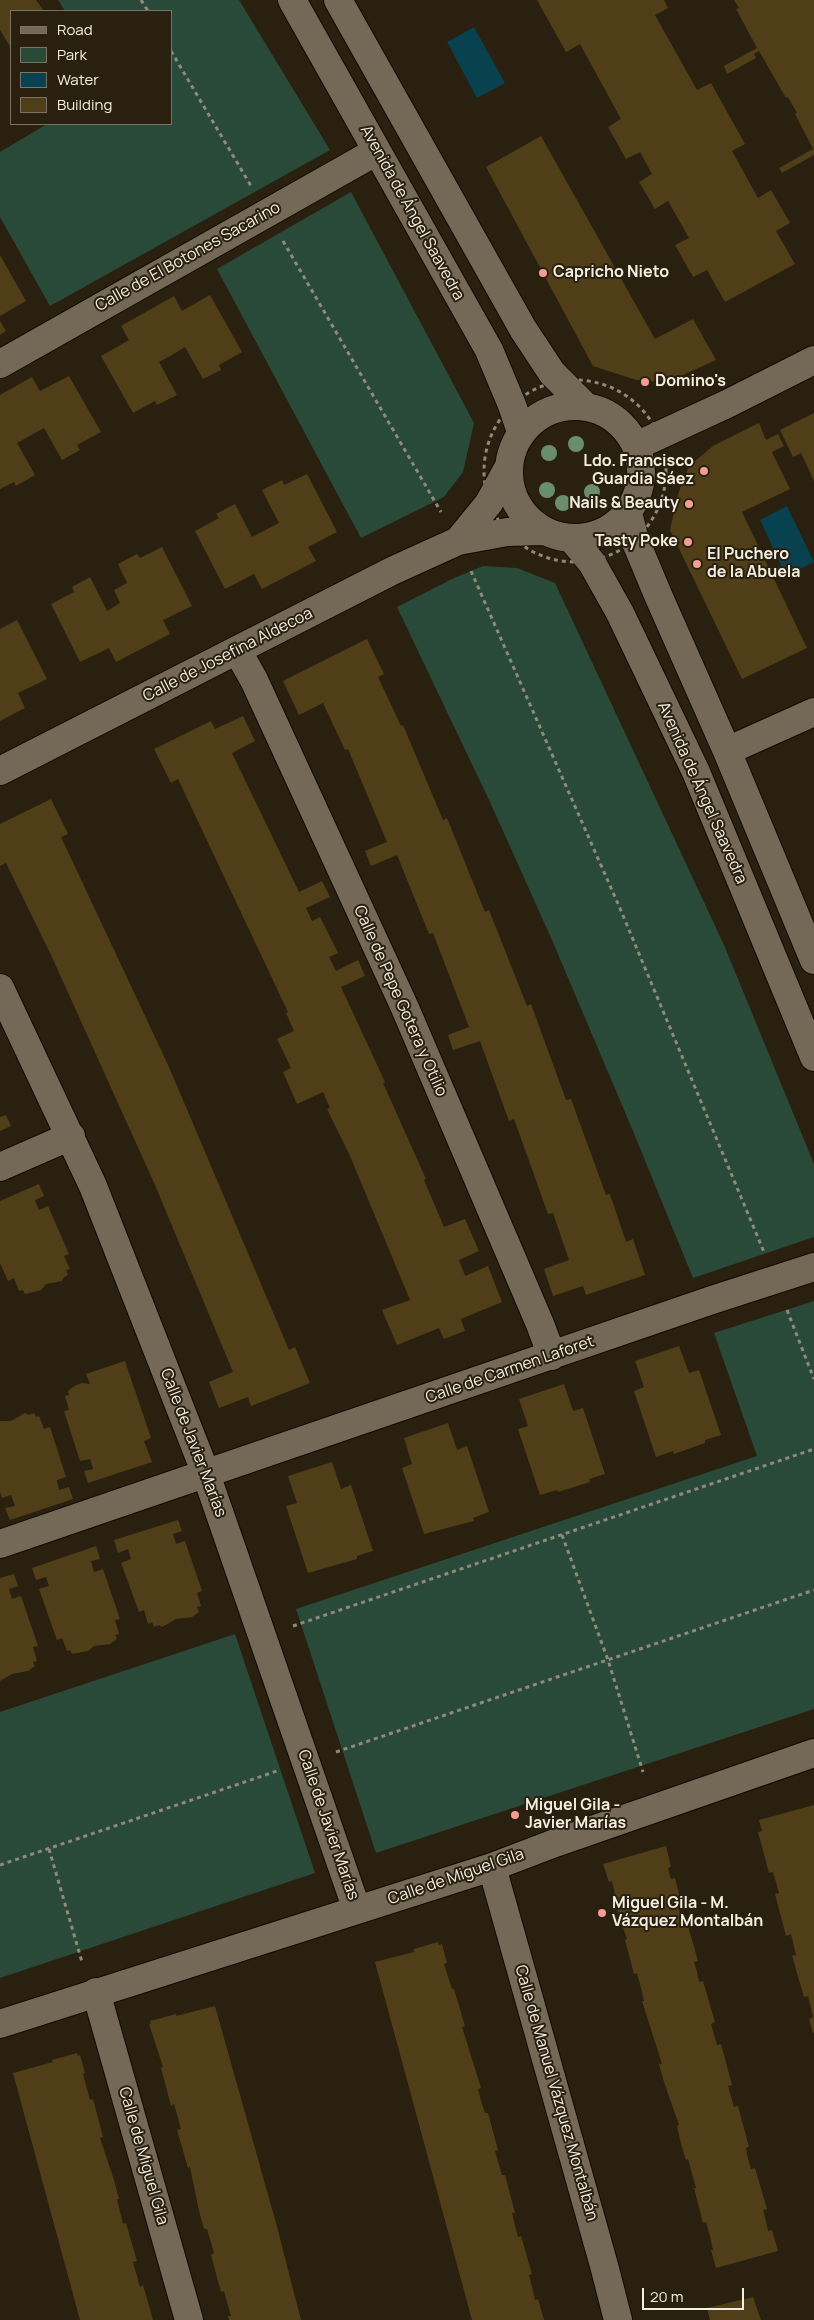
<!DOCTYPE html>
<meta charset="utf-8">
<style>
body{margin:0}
#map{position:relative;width:814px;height:2320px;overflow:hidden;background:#29200f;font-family:Manrope,sans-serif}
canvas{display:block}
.legend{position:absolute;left:10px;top:10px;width:162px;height:115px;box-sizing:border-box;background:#29200f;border:1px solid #7a7264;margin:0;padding:6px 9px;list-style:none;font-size:15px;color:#f4eee3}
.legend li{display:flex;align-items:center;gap:10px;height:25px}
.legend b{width:25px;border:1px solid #7a7264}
.scale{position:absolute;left:642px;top:2288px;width:102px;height:22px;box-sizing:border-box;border:2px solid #f4eee3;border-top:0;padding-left:6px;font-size:15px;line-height:18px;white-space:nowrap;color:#f4eee3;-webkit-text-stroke:4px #29200f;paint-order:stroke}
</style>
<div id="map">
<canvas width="814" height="2320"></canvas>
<ul class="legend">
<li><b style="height:6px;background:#746956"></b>Road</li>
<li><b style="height:14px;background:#2a4a39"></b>Park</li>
<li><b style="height:14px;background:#08414f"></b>Water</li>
<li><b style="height:14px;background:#503e18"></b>Building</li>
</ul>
<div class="scale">20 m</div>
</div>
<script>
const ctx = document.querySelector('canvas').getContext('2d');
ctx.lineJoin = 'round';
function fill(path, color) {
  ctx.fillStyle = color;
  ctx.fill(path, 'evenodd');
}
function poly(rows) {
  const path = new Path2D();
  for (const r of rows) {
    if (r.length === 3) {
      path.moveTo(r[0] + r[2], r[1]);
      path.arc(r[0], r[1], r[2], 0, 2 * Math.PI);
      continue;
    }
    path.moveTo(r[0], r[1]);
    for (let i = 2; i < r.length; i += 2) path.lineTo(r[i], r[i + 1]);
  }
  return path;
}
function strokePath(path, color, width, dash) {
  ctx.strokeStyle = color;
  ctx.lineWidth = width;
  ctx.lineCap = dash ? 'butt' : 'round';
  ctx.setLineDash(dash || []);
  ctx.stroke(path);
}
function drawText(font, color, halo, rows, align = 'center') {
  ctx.font = font + ' Manrope,sans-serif';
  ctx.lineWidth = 4;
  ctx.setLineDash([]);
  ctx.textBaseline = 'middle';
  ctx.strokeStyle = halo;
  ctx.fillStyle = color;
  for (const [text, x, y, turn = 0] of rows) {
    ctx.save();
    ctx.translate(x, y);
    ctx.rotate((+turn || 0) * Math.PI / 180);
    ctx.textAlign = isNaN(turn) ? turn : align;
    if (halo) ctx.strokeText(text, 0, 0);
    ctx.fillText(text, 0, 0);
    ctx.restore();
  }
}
fill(poly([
 [58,0,239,0,330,150,50,306,0,217,0,152,47,124,171,124,171,11,65,11],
 [351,192,474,423,463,472,444,497,361,538,217,269],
 [483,566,517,568,555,583,724,945,814,1164,814,1237,693,1278,633,1131,552,940,490,802,397,607,452,579],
 [814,1301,814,1709,376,1853,296,1609,757,1456,714,1333],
 [235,1634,315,1873,0,1978,0,1712]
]), '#2a4a39');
fill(poly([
 [474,27,505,83,477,98,447,42],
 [787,506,814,562,786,576,760,520]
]), '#08414f');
fill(poly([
 [0,0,36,0,44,11,11,11,11,48,0,30],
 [537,0,664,0,668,8,655,15,697,90,711,83,745,144,732,151,758,198,771,190,790,223,776,231,795,264,725,302,707,270,693,277,675,245,689,238,668,201,655,209,639,182,652,174,640,152,626,159,608,127,621,119,580,44,566,52],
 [734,0,814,0,814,155,782,173,779,168,813,149,795,114,797,113,788,97,786,98,759,51,754,54,756,58,727,74,724,66,757,48,736,9,739,8],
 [541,136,655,339,693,319,716,360,674,379,660,381,645,382,630,378,593,366,486,167],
 [0,255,26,301,0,316],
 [210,295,242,352,219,365,221,370,203,379,185,347,172,355,159,362,177,395,157,405,155,401,133,413,101,356,129,340,121,326,174,296,182,311],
 [0,321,6,331,0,335],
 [69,376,101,432,77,445,80,450,62,460,44,428,17,443,35,475,16,486,14,482,0,489,0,395,32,377,40,391],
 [814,413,814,481,801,453,793,457,780,430],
 [759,423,766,440,778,434,784,446,772,452,790,489,742,512,807,648,742,679,670,530,678,494,689,466,713,446],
 [307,474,337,532,308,547,316,561,262,589,254,574,225,589,195,531,219,518,216,514,235,504,252,537,279,523,262,490,282,480,284,485],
 [162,547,192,606,163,620,170,634,116,662,109,648,80,662,51,604,74,592,72,587,90,577,107,611,120,603,114,590,127,583,118,564,137,554,140,558],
 [17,620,47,679,18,693,25,708,0,721,0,629],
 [367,639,384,674,378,677,401,726,403,725,443,820,447,818,485,912,489,910,527,1006,531,1004,566,1100,571,1099,606,1195,610,1194,626,1242,633,1239,645,1275,586,1295,583,1286,553,1296,544,1269,569,1260,553,1213,548,1214,514,1119,509,1121,480,1041,453,1050,448,1035,469,1027,433,933,429,934,397,855,371,866,365,851,387,842,348,749,345,750,323,703,299,715,283,681],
 [243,716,255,741,232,753,299,892,322,881,330,897,306,908,312,921,320,917,338,953,329,957,336,971,358,960,365,976,341,987,385,1082,383,1083,426,1179,424,1180,444,1227,465,1219,479,1251,459,1260,465,1276,488,1266,502,1302,461,1319,465,1331,444,1339,439,1328,397,1345,382,1310,410,1300,350,1156,327,1109,330,1108,323,1092,297,1104,283,1072,291,1068,277,1039,294,1031,286,1013,288,1012,178,779,171,783,154,749,211,721,215,729],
 [51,799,68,834,61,837,169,1067,289,1350,295,1347,310,1383,251,1406,248,1397,219,1408,209,1382,233,1372,155,1185,51,955,6,863,0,866,0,824],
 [6,1115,11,1126,0,1131,0,1117],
 [39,1184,44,1196,35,1200,39,1210,48,1206,69,1254,64,1256,70,1269,66,1270,68,1275,64,1277,62,1281,46,1284,41,1290,25,1294,23,1290,19,1291,14,1278,8,1281,0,1263,0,1201],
 [679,1346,689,1373,699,1370,721,1435,705,1440,705,1443,674,1454,673,1451,656,1457,634,1391,644,1387,635,1361],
 [125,1361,151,1438,144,1441,152,1462,88,1483,84,1471,93,1469,90,1459,80,1461,64,1411,69,1410,65,1396,69,1395,68,1391,74,1386,82,1383,90,1384,86,1374],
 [564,1384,573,1411,583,1408,605,1474,589,1479,590,1482,558,1492,557,1490,540,1495,518,1429,528,1426,519,1399],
 [25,1413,29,1415,34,1413,36,1417,39,1416,44,1429,50,1427,66,1477,57,1480,59,1490,69,1487,73,1499,10,1520,5,1508,15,1506,11,1495,2,1498,0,1492,0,1421,11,1421],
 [448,1423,457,1450,467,1446,489,1512,473,1518,474,1521,424,1534,402,1468,412,1464,404,1438],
 [332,1462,341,1489,351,1485,373,1551,357,1556,357,1559,308,1573,286,1506,297,1503,288,1476],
 [178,1520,182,1531,173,1534,176,1544,185,1541,202,1591,197,1593,201,1606,197,1607,199,1612,192,1617,176,1619,162,1627,159,1625,154,1627,152,1622,148,1624,144,1610,139,1612,121,1563,131,1559,128,1549,118,1553,114,1540],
 [96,1546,100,1559,91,1561,94,1572,103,1569,120,1619,115,1620,119,1634,115,1635,117,1639,110,1644,94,1646,88,1651,72,1654,70,1650,67,1651,62,1638,57,1640,39,1589,49,1586,46,1577,36,1580,32,1568],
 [14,1574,18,1586,9,1589,12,1599,21,1596,38,1646,33,1647,37,1661,33,1662,35,1666,28,1671,12,1674,0,1681,0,1578],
 [814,1805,814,2033,813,2033,809,2019,813,2017,808,1996,804,1997,792,1956,796,1955,791,1934,786,1936,775,1894,779,1893,776,1882,773,1872,769,1873,758,1832,762,1831,759,1820],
 [666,1846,671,1867,668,1868,671,1879,675,1878,680,1898,676,1899,682,1921,686,1919,698,1961,694,1962,697,1972,699,1982,703,1981,715,2022,711,2024,717,2045,721,2044,732,2085,728,2086,734,2107,738,2106,749,2147,746,2148,748,2159,751,2169,755,2168,767,2209,763,2210,766,2221,768,2231,772,2230,778,2251,716,2268,711,2250,713,2250,710,2236,706,2222,703,2223,694,2188,696,2188,688,2159,686,2160,681,2144,677,2126,679,2125,664,2082,659,2064,662,2064,642,2001,644,2001,641,1988,637,1973,634,1974,625,1940,627,1939,612,1895,615,1895,612,1881,609,1882,603,1864],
 [438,1942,439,1945,442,1944,447,1963,444,1964,452,1989,454,1989,465,2026,462,2027,481,2088,478,2089,481,2101,485,2113,488,2113,498,2150,495,2151,502,2175,505,2175,515,2213,512,2213,518,2237,521,2236,532,2274,529,2275,532,2287,535,2300,538,2299,544,2320,472,2320,375,1962,414,1952,414,1949],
 [215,2006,276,2223,301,2320,229,2320,228,2316,231,2316,224,2291,221,2292,211,2255,214,2253,207,2229,204,2229,199,2211,190,2167,188,2168,177,2130,181,2129,174,2104,171,2106,161,2068,163,2067,149,2024,151,2023,150,2021,176,2014,176,2016],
 [77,2053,78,2056,80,2055,85,2073,83,2074,90,2100,93,2099,103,2137,100,2138,114,2180,119,2199,117,2199,123,2224,126,2223,137,2261,133,2262,140,2287,143,2285,153,2320,80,2320,13,2073,53,2062,52,2060],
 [753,2297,761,2320,710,2320,707,2308]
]), '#503e18');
const minor = poly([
 [292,0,489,350,512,405,521,432],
 [338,0,523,329,552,373,585,406],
 [0,364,377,151],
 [575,472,66],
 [636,446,727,404,814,360],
 [628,513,635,540,658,595,727,751,814,960],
 [572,539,592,563,620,613,696,772,814,1057],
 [458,541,489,503,508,468],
 [237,650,254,680,405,1008,540,1324,552,1356],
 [727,751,814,712],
 [0,771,392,571,458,541,507,532,543,531],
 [0,988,93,1186,206,1474,357,1910],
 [0,1167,71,1136],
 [0,1544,712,1300,814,1267],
 [492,1867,605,2269,618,2320],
 [96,1992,189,2320],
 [0,2024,492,1867,555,1843,814,1753]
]);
strokePath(minor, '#120a00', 30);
strokePath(poly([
 [141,0,148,11],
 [171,51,251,186],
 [283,241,441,512],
 [575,471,91],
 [471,571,619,906,764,1252],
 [787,1310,814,1379],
 [562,1535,608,1660,643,1772],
 [293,1626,814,1449],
 [336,1752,814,1590],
 [49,1849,82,1962],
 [0,1865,277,1771]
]), '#90897b', 3, [4, 4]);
strokePath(minor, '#746956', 28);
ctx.fillStyle = '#6a8d6f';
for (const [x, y] of [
 [576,444],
 [549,453],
 [547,490],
 [592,492],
 [563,503]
]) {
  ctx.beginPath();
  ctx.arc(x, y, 8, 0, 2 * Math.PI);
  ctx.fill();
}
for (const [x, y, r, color] of [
 [543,273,5,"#f59c95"],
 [645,382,5,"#f59c95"],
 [704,471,5,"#f59c95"],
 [689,504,5,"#f59c95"],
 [688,542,5,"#f59c95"],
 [697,564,5,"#f59c95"],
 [515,1815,5,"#f59c95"],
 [602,1913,5,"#f59c95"]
]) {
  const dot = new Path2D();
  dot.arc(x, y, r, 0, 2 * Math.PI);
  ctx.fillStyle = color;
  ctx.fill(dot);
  strokePath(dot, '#29200f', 2);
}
drawText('16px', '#f4eee3', '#29200f', [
 ["Avenida de Ángel Saavedra",412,213,61],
 ["Calle de El Botones Sacarino",188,257,-29],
 ["Calle de Josefina Aldecoa",228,655,-27],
 ["Avenida de Ángel Saavedra",702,793,66],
 ["Calle de Pepe Gotera y Otilio",400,1001,66],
 ["Calle de Carmen Laforet",510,1370,-19],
 ["Calle de Javier Marías",193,1443,69],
 ["Calle de Javier Marías",328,1825,71],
 ["Calle de Miguel Gila",456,1877,-19],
 ["Calle de Manuel Vázquez Montalbán",556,2093,74],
 ["Calle de Miguel Gila",143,2156,74]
]);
drawText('bold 16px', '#f4eee3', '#29200f', [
 ["Capricho Nieto",553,273],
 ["Domino's",655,382],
 ["Ldo. Francisco",694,462,"right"],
 ["Guardia Sáez",694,480,"right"],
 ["Nails & Beauty",679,504,"right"],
 ["Tasty Poke",678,542,"right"],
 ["El Puchero",707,555],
 ["de la Abuela",707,573],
 ["Miguel Gila -",525,1806],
 ["Javier Marías",525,1824],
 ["Miguel Gila - M.",612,1904],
 ["Vázquez Montalbán",612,1922]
], 'left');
</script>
